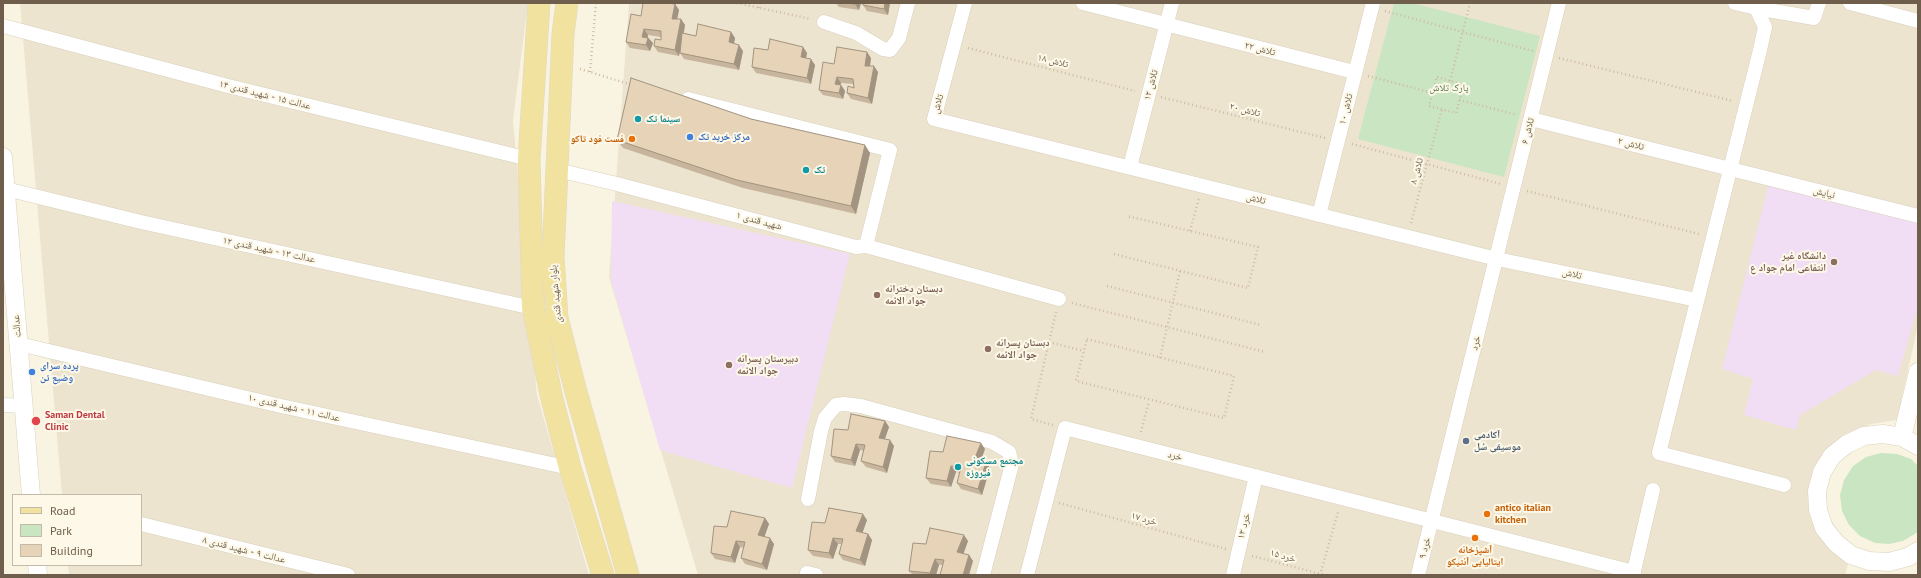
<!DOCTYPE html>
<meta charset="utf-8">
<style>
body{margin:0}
#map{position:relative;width:1921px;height:578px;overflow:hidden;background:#f9f4e1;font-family:"PT Sans",sans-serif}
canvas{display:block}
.frame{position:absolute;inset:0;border:4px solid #6e5e4b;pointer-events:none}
.legend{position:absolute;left:12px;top:494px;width:130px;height:72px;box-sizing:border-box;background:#fdf8e7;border:1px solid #c4baa9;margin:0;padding:5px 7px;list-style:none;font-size:12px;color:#6e5e4b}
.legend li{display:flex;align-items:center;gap:8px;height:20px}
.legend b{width:20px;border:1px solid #c4baa9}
</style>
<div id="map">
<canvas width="1921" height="578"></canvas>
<div class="frame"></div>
<ul class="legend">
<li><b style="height:5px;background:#f2e29f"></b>Road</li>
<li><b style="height:11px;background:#cae5c2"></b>Park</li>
<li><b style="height:11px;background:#e7d3b7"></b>Building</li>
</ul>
</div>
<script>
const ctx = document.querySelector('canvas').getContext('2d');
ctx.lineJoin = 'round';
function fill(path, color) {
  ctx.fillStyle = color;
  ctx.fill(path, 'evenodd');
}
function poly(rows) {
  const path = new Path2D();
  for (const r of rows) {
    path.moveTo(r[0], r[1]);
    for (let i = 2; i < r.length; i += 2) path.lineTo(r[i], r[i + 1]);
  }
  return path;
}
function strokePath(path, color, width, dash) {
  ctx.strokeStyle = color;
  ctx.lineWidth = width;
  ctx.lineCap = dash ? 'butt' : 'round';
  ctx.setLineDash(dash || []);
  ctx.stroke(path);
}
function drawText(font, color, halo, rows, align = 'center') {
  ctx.font = font + ' "PT Sans","Noto Naskh Arabic",sans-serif';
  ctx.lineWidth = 4;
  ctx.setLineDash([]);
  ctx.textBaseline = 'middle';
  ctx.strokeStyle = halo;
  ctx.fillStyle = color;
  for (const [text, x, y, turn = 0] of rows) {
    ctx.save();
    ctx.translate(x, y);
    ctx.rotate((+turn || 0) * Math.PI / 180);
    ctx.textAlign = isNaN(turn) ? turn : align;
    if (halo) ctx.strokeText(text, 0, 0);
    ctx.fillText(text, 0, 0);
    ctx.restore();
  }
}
fill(poly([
 [20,3,528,3,513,120,537,395,589,575,69,575,68,565,141,565,141,495,62,495],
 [629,3,1918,3,1918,325,1897,420,1871,424,1851,434,1835,451,1823,493,1828,515,1840,535,1852,549,1845,575,698,575,609,277]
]), '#ede4cf');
fill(poly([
 [1770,179,1918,219,1918,306,1898,376,1876,370,1800,415,1796,430,1744,415,1753,379,1722,369],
 [612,201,850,254,792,488,660,450,611,281]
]), '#f1def5');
fill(poly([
 [1394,3,1412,3,1540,36,1504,177,1358,139],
 [1881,453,1897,454,1911,459,1918,466,1918,532,1903,541,1889,544,1875,543,1860,536,1849,525,1842,511,1840,495,1844,480,1853,466,1866,457]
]), '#cae5c2');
const minor = poly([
 [965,3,934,119,1497,259,1697,300],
 [1083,3,1354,72],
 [1735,3,1756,8,1765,27,1760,50,1659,453,1784,485],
 [1850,3,1918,21],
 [1756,8,1814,18,1819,3],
 [824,22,856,33,883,49,890,50,899,38,908,3],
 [3,26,228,86,529,159],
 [1531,119,1918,216],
 [1130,167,1172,3],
 [557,170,613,183,856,247,866,246,890,150,688,99],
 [6,189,141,222,533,308],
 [1319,215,1373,3],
 [866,246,1059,299],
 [19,344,281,406,570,468],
 [3,405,24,406],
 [808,499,821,431,825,418,836,405,844,404,861,406,992,442,1009,452,1012,464,983,575],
 [141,524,348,575],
 [807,573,816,575],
 [1027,575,1065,428,1634,572],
 [1233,575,1256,476],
 [1418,575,1559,3],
 [1633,575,1653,490]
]);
const tertiary = poly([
 [3,157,31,495],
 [1902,437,1918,372],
 [1918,446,1902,437,1883,434,1864,436,1847,444,1832,456,1822,472,1817,491,1818,510,1824,528,1836,543,1851,555,1869,561,1889,562,1908,557,1918,551],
 [37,565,38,575]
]);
const primary = poly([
 [539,3,529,159,533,308,552,399,570,468,603,575],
 [567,3,563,34,553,257,557,318,576,392,628,575]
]);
strokePath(minor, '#d9d0bc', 15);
strokePath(tertiary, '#d9d0bc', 19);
strokePath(primary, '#dcd8d4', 23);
strokePath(poly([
 [737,3,811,19],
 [759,8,760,3],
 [1385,11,1533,51],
 [968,48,1135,91],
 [1559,58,1733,101],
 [580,69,632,85],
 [590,72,596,3],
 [1368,76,1433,93],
 [1437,77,1464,85,1456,113,1429,106,1437,77],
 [1450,81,1470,3],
 [1161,97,1325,138],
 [1459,100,1517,115],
 [1352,144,1501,184],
 [1527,191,1699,234],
 [1411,223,1442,109],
 [1190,231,1199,198],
 [1114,254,1248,288,1258,247,1127,216],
 [1107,286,1261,325],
 [1072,303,1265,352],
 [1087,339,1234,376,1224,418,1076,381,1087,339],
 [1049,342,1084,351],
 [1160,358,1180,271],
 [1053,425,1031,419,1056,312],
 [1141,432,1149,401],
 [1059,503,1226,549],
 [1252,556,1325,575],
 [1320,575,1338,512]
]), '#d0bba0', 2.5, [1, 3]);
strokePath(minor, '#fff', 14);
strokePath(tertiary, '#fff', 18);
strokePath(primary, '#f2e29f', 22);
fill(poly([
 [836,3,861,3,859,10,839,7],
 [890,3,888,15,867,11,863,5],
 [675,4,679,10,677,19,685,25,684,33,696,36,731,32,735,38,734,44,743,51,739,70,684,59,680,53,680,51,679,56,658,52,654,46,661,40,661,37,648,35,648,37,653,43,650,51,630,48,626,42,641,16],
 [803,47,807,53,806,58,815,65,811,84,756,73,752,67,768,50],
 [871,58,870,66,878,72,872,104,851,99,847,93,854,88,853,84,841,83,840,85,841,85,845,91,843,99,823,95,819,90,834,64],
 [751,119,870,153,856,214,743,188,623,148,617,140],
 [885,421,889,427,885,439,894,446,887,473,866,467,861,461,864,451,860,450,855,466,835,462,831,456,848,430],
 [985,449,980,461,990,468,982,495,961,489,957,483,960,473,956,472,951,487,931,484,926,478],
 [765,518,769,524,764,536,774,544,767,570,745,564,741,558,744,548,740,547,735,563,715,559,711,553,727,527],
 [867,520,862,533,868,534,872,540,865,566,843,560,839,554,842,544,838,544,833,559,813,556,808,550,825,523],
 [968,541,963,553,969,555,973,561,943,565,939,565,936,575,913,575,909,571,926,544]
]), '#c7b59d');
fill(poly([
 [855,3,861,3,859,10,855,4],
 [885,3,890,3,888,15,884,9],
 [675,4,679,10,676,25,672,19],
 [681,19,685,25,679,56,675,50],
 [644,29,648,35,646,43,642,37],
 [731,32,735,38,733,48,729,42],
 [648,38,653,43,650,51,646,45],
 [739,45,743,51,739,70,734,64],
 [803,47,807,53,805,63,801,57],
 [867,52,871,58,869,72,865,66],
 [811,59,815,65,811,84,807,78],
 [874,66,878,72,872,104,868,98],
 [837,77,841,83,839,90,835,84],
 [841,85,845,91,843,99,839,93],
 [865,145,870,153,856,214,851,206],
 [885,421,889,427,883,444,879,438],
 [890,440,894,446,887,473,883,467],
 [981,443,985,449,979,466,974,460],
 [856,444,860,450,855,466,851,460],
 [986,462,990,468,982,495,978,489],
 [951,466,956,472,951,487,947,481],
 [863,514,867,520,861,537,856,531],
 [765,518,769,524,763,541,758,535],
 [868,534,872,540,865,566,860,560],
 [964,535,968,541,962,558,957,552],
 [770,538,774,544,767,570,762,564],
 [833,538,838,544,833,559,829,553],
 [736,541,740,547,735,563,731,557],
 [969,555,973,561,969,575,963,575],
 [935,559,939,565,936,575,931,575,930,573]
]), '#a29480');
const building = poly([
 [643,3,667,3,675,4,672,19,681,19,675,50,654,46,655,39,661,40,661,31,644,29,642,37,648,38,646,45,626,42,631,14,641,16,643,3],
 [846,3,855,3,855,4,846,3],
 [863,3,885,3,884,9,863,5,863,3],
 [698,24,731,32,729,42,739,45,734,64,680,53,682,33,696,36,698,24],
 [770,39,803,47,801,57,811,59,807,78,752,67,754,48,768,50,770,39],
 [837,47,867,52,865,66,874,66,868,98,847,93,848,86,854,88,853,79,837,77,835,84,841,85,839,93,819,90,823,62,834,64,837,47],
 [631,78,751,119,865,145,851,206,737,180,617,140,631,78],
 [851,414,885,421,879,438,890,440,883,467,861,461,865,445,856,444,851,460,831,456,834,429,848,430,851,414],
 [947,436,981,443,974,460,986,462,978,489,957,483,961,467,951,466,947,481,926,478,930,451,943,452,947,436],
 [829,508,863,514,856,531,868,534,860,560,839,554,843,539,833,538,829,553,808,550,812,522,825,523,829,508],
 [731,511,765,518,758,535,770,538,762,564,741,558,745,542,736,541,731,557,711,553,714,526,727,527,731,511],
 [930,528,964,535,957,552,969,555,963,575,940,575,944,560,935,559,930,573,909,571,913,543,926,544,930,528]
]);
fill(building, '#e7d3b7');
strokePath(building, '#a29480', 1);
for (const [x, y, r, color] of [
 [638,119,4,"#0f9aa8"],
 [690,137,4,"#3f7fe0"],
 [632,139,4,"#e8710a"],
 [806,170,4,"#0f9aa8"],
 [1834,262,4,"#8d6e63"],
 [877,295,4,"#8d6e63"],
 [988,349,4,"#8d6e63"],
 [729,365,4,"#8d6e63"],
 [32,372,4,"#3f7fe0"],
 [36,421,5,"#e0444e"],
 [1466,441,4,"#5c6f8a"],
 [958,467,4,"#0f9aa8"],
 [1487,514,4,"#e8710a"],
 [1475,538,4,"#e8710a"]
]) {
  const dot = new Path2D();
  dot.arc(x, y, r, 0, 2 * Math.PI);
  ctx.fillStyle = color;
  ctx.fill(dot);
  strokePath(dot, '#fdf8e7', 1.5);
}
drawText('10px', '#6e5e4b', '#fdf8e7', [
 ["تلاش ۲۲",1260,49,14],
 ["تلاش ۱۸",1053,61,14],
 ["تلاش ۱۲",1151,85,-75],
 ["عدالت ۱۵ - شهید قندی ۱۴",265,95,14],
 ["تلاش",938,104,-75],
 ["تلاش ۱۰",1346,109,-76],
 ["تلاش ۲۰",1245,110,14],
 ["تلاش ۶",1528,131,-76],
 ["تلاش ۲",1631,144,14],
 ["تلاش ۸",1417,171,-75],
 ["نیایش",1824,193,14],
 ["تلاش",1256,199,14],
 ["شهيد قندی ۱",759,221,15],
 ["عدالت ۱۳ - شهید قندی ۱۲",269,250,12],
 ["تلاش",1572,274,12],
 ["بلوار شهید قندی",556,294,-95],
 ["عدالت",17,326,-95],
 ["خرد",1476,343,-76],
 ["عدالت ۱۱ - شهید قندی ۱۰",294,408,13],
 ["خرد",1175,456,14],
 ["خرد ۱۷",1144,519,15],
 ["خرد ۱۳",1244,526,-76],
 ["خرد ۹",1425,548,-75],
 ["عدالت ۹ - شهید قندی ۸",244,550,14],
 ["خرد ۱۵",1283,556,15]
]);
drawText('10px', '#4d7947', '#fdf8e7', [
 ["پارک تلاش",1449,88]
]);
drawText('bold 10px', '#0d838f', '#fdf8e7', [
 ["سینما تک",646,119],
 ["تک",814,170],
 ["مجتمع مسکونی",966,461],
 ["فیروزه",966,473]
], 'left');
drawText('bold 10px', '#366cbe', '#fdf8e7', [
 ["مرکز خرید تک",698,137],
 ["پرده سرای",40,366],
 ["وضیع تن",40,378]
], 'left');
drawText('bold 10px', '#c56008', '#fdf8e7', [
 ["فست فود تاکو",624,139],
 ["antico italian",1495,508,"left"],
 ["kitchen",1495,520,"left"],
 ["آشپزخانه",1475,550,"center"],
 ["ایتالیایی آنتیکو",1475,562,"center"]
], 'right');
drawText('bold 10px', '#785e54', '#fdf8e7', [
 ["دانشگاه غیر",1826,256,"right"],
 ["انتفاعی امام جواد ع",1826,268,"right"],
 ["دبستان دخترانه",885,289],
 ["جواد الائمه",885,301],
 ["دبستان پسرانه",996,343],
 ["جواد الائمه",996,355],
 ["دبیرستان پسرانه",737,359],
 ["جواد الائمه",737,371]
], 'left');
drawText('bold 10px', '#be3a42', '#fdf8e7', [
 ["Saman Dental",45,415],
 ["Clinic",45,427]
], 'left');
drawText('bold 10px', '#4e5e75', '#fdf8e7', [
 ["آکادمی",1474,435],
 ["موسیقی سُل",1474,447]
], 'left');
</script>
